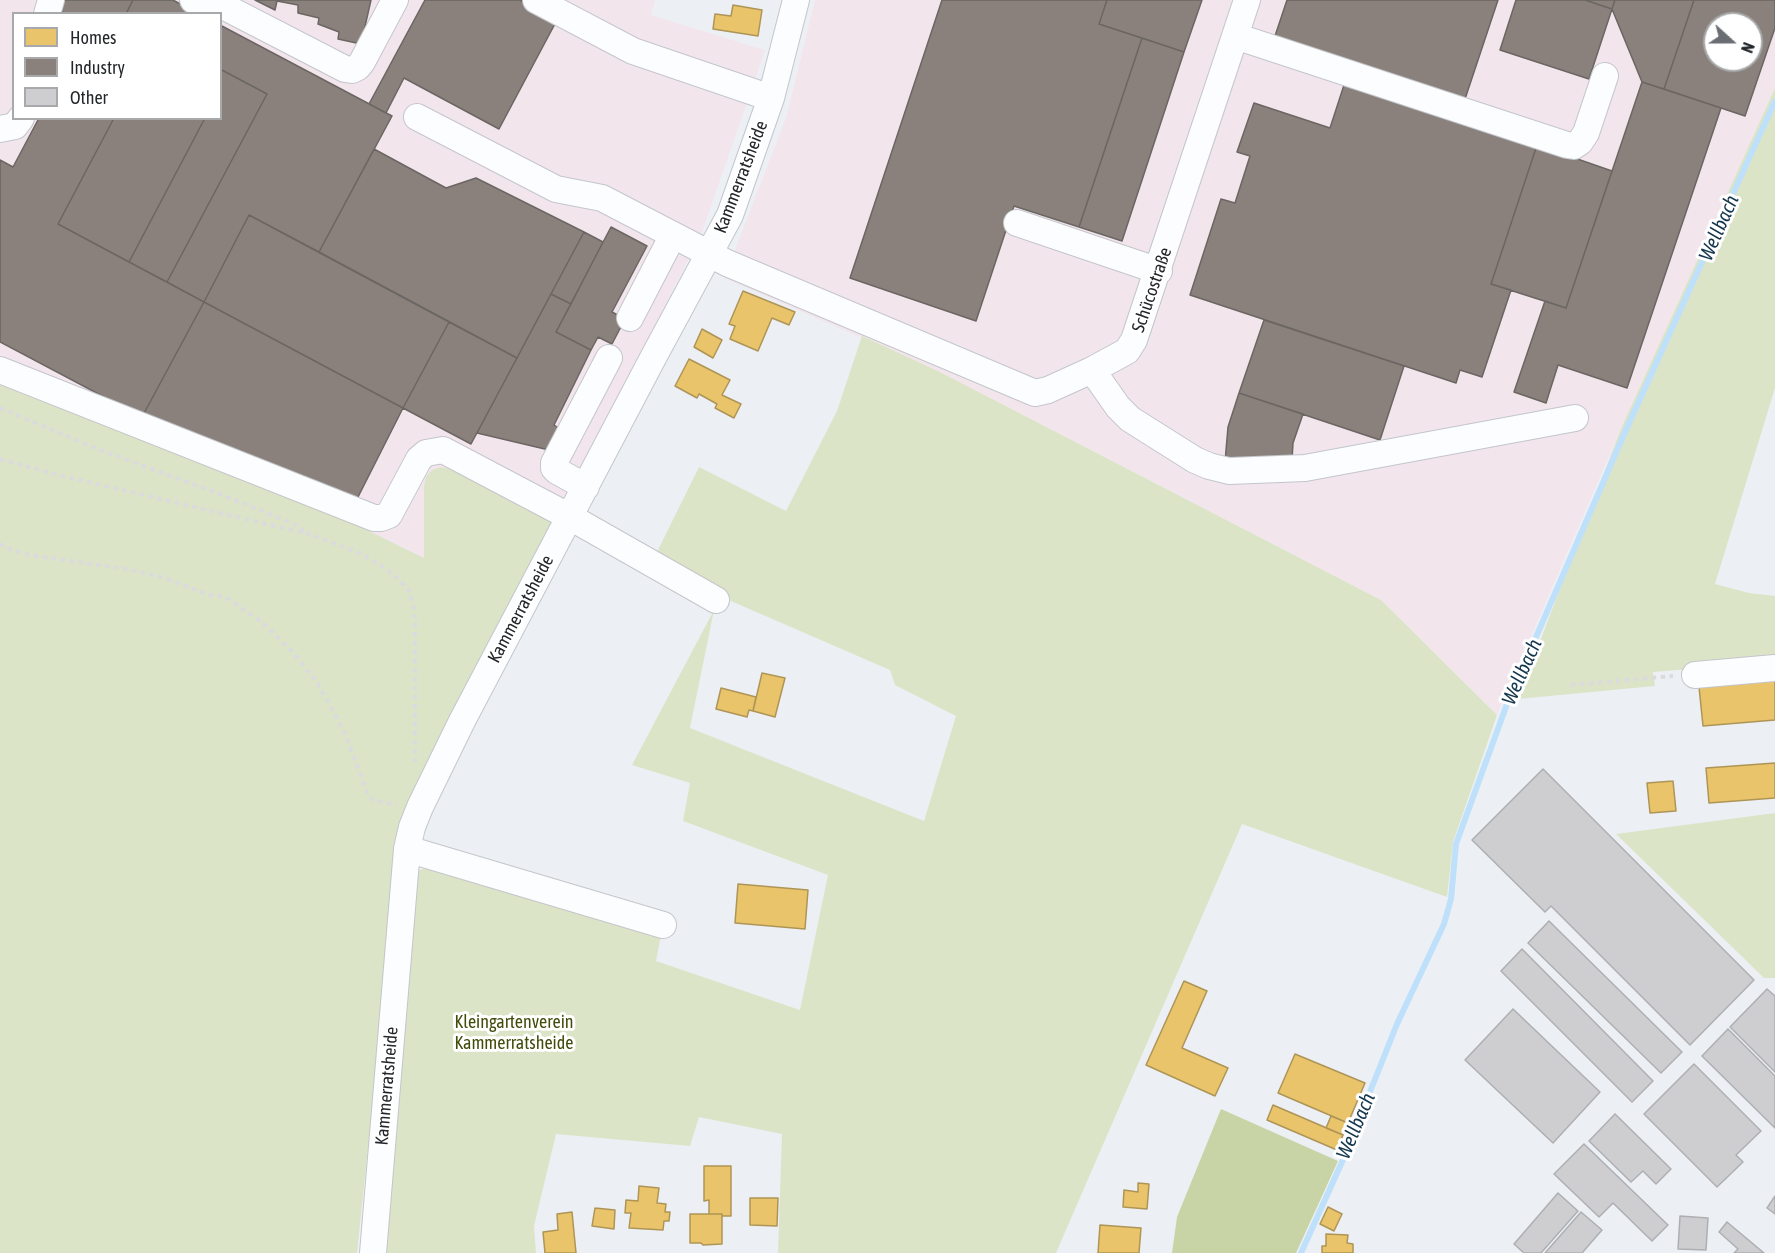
<!DOCTYPE html>
<meta charset="utf-8">
<style>
body{margin:0}
#map{position:relative;width:1775px;height:1253px;overflow:hidden;background:#ecf0f5;font-family:"Asap Condensed",sans-serif}
canvas{display:block}
.legend{position:absolute;left:12px;top:12px;width:210px;height:108px;box-sizing:border-box;background:#fff;border:2px solid #a7a9aa;margin:0;padding:8px 10px;list-style:none;font-size:18px;color:#24272a}
.legend li{display:flex;align-items:center;gap:12px;height:30px}
.legend b{width:30px;border:2px solid #a7a9aa}
.north{position:absolute;left:1703px;top:12px;width:60px;height:60px;box-sizing:border-box;background:#fff;border:2px solid #a7a9aa;border-radius:50%;rotate:111deg;font-size:16px;font-weight:700;line-height:24px;text-align:center;color:#24272a}
.north::after{content:'';display:block;margin:auto;width:21px;height:27px;background:#6a6d71;clip-path:polygon(50% 0,100% 100%,50% 72%,0 100%)}
</style>
<div id="map">
<canvas width="1775" height="1253"></canvas>
<ul class="legend">
<li><b style="height:16px;background:#e9c46a"></b>Homes</li>
<li><b style="height:16px;background:#8a817c"></b>Industry</li>
<li><b style="height:16px;background:#ceced1"></b>Other</li>
</ul>
<div class="north">N</div>
</div>
<script>
const ctx = document.querySelector('canvas').getContext('2d');
ctx.lineJoin = 'round';
function fill(path, color) {
  ctx.fillStyle = color;
  ctx.fill(path, 'evenodd');
}
function poly(rows) {
  const path = new Path2D();
  for (const r of rows) {
    path.moveTo(r[0], r[1]);
    for (let i = 2; i < r.length; i += 2) path.lineTo(r[i], r[i + 1]);
  }
  return path;
}
function strokePath(path, color, width, dash) {
  ctx.strokeStyle = color;
  ctx.lineWidth = width;
  ctx.lineCap = dash ? 'butt' : 'round';
  ctx.setLineDash(dash || []);
  ctx.stroke(path);
}
function drawText(font, color, halo, rows, align = 'center') {
  ctx.font = font + ' "Asap Condensed",sans-serif';
  ctx.lineWidth = 6;
  ctx.setLineDash([]);
  ctx.textBaseline = 'middle';
  ctx.strokeStyle = halo;
  ctx.fillStyle = color;
  for (const [text, x, y, turn = 0] of rows) {
    ctx.save();
    ctx.translate(x, y);
    ctx.rotate((+turn || 0) * Math.PI / 180);
    ctx.textAlign = isNaN(turn) ? turn : align;
    if (halo) ctx.strokeText(text, 0, 0);
    ctx.fillText(text, 0, 0);
    ctx.restore();
  }
}
fill(poly([
 [0,0,655,0,651,15,765,50,755,80,701,235,555,523,424,486,424,558,353,523,0,384],
 [14,14,220,14,220,118,14,118],
 [815,0,1775,0,1775,88,1620,431,1497,715,1381,600,940,372,724,278,786,118],
 [1715,24,1751,24,1751,60,1715,60]
]), '#f2e6ec');
fill(poly([
 [1775,88,1775,388,1715,584,1749,593,1775,596,1775,662,1653,672,1655,686,1518,699,1620,431],
 [862,336,940,372,1381,600,1497,715,1453,842,1447,897,1242,824,1056,1253,778,1253,782,1134,699,1117,690,1146,556,1134,534,1226,536,1253,383,1253,418,871,436,863,662,930,656,961,800,1010,828,875,683,821,690,783,632,765,714,610,690,728,924,821,956,716,895,685,890,670,717,595,657,552,699,467,786,511,837,411],
 [0,384,353,523,424,558,424,486,426,477,432,470,441,467,457,471,555,523,397,868,357,1253,0,1253],
 [1775,813,1775,978,1764,978,1616,834]
]), '#dce4c7');
fill(poly([
 [1221,1109,1338,1161,1296,1253,1172,1253,1177,1217]
]), '#c8d3a6');
const homes = poly([
 [733,5,762,10,758,36,713,29,715,14,731,16,733,5],
 [743,291,795,312,789,325,772,318,758,351,730,339,735,326,729,324,743,291],
 [702,329,722,340,713,358,694,347,702,329],
 [689,359,730,380,722,395,741,404,734,418,715,408,717,404,699,394,697,398,675,386,689,359],
 [762,673,785,678,775,717,753,711,762,673],
 [1775,680,1775,720,1703,726,1699,687,1775,680],
 [721,688,756,697,753,711,749,710,747,717,716,709,721,688],
 [1775,763,1775,798,1709,803,1706,768,1775,763],
 [1673,781,1676,811,1650,813,1647,783,1673,781],
 [738,884,808,890,805,929,735,923,738,884],
 [1184,981,1207,991,1182,1048,1228,1068,1215,1096,1146,1065,1184,981],
 [1295,1054,1365,1083,1348,1123,1278,1093,1295,1054],
 [1273,1105,1343,1135,1337,1150,1267,1120,1273,1105],
 [1331,1116,1348,1123,1343,1135,1326,1128,1331,1116],
 [704,1166,731,1166,731,1216,722,1216,722,1214,709,1214,709,1200,704,1201,704,1166],
 [1138,1183,1149,1184,1147,1209,1123,1207,1124,1190,1138,1192,1138,1183],
 [639,1186,659,1188,657,1203,666,1204,665,1212,670,1212,669,1221,664,1221,663,1230,629,1228,631,1213,625,1213,626,1200,638,1201,639,1186],
 [750,1198,778,1198,777,1226,750,1225,750,1198],
 [1328,1207,1342,1214,1334,1231,1320,1224,1328,1207],
 [595,1208,615,1210,614,1229,592,1226,595,1208],
 [572,1212,576,1253,545,1253,543,1232,558,1230,557,1214,572,1212],
 [690,1214,722,1214,722,1244,703,1245,701,1243,690,1243,690,1214],
 [1100,1225,1141,1228,1139,1253,1098,1253,1100,1225],
 [1326,1234,1348,1235,1347,1243,1353,1244,1353,1253,1322,1253,1322,1246,1326,1246,1326,1234]
]);
fill(homes, '#e9c46a');
strokePath(homes, '#ae9557', 1.5);
const industry = poly([
 [61,0,133,0,126,14,66,14,57,9,61,0],
 [133,0,173,0,199,14,126,14,133,0],
 [255,0,371,0,361,44,338,39,339,32,318,24,319,18,298,13,298,5,277,1,275,10,255,0],
 [425,0,520,0,557,20,499,129,404,78,386,113,369,104,425,0],
 [942,0,1107,0,1099,24,1142,38,1079,227,1014,206,976,321,850,278,942,0],
 [1107,0,1202,0,1184,52,1099,24,1107,0],
 [1287,0,1498,0,1464,102,1274,39,1287,0],
 [1516,0,1585,0,1612,9,1589,79,1500,50,1516,0],
 [1585,0,1615,0,1612,9,1585,0],
 [1615,0,1694,0,1664,89,1642,82,1612,9,1615,0],
 [1694,0,1775,0,1775,28,1745,116,1664,89,1694,0],
 [1715,24,1751,24,1751,60,1715,60,1715,24],
 [220,25,392,116,319,252,249,215,204,302,167,282,267,94,220,69,220,25],
 [1142,38,1184,52,1122,241,1079,227,1142,38],
 [220,69,267,94,167,282,129,262,205,118,220,118,220,69],
 [1345,82,1537,145,1491,284,1511,290,1482,377,1460,370,1456,383,1190,295,1221,199,1235,203,1250,156,1237,152,1254,103,1330,128,1345,82],
 [1642,82,1721,108,1627,388,1558,365,1546,403,1514,392,1545,301,1566,308,1642,82],
 [39,118,114,118,58,224,204,302,142,417,0,342,0,160,13,167,39,118],
 [114,118,205,118,129,262,58,224,114,118],
 [1537,145,1612,171,1566,308,1491,284,1537,145],
 [374,149,446,188,476,178,584,232,517,358,319,252,374,149],
 [249,215,449,322,403,408,204,302,249,215],
 [611,227,647,246,612,312,625,319,612,344,598,337,591,350,556,332,611,227],
 [584,232,603,242,571,304,551,294,584,232],
 [551,294,571,304,556,332,591,350,554,425,560,429,549,450,477,433,551,294],
 [204,302,403,408,356,501,142,417,204,302],
 [1264,320,1404,366,1380,440,1239,393,1264,320],
 [449,322,517,358,471,444,403,408,449,322],
 [1239,393,1303,414,1293,443,1292,460,1225,462,1228,427,1239,393]
]);
fill(industry, '#8a817c');
strokePath(industry, '#6b6663', 1.5);
strokePath(poly([
 [1301,1253,1342,1162,1397,1024,1444,924,1451,899,1456,844,1507,704,1625,432,1775,101]
]), '#bfe0fa', 6);
const building = poly([
 [1543,769,1754,980,1690,1045,1551,906,1545,912,1472,840,1543,769],
 [1549,921,1682,1052,1661,1073,1528,943,1549,921],
 [1522,949,1653,1081,1632,1102,1501,971,1522,949],
 [1767,989,1775,996,1775,1072,1730,1027,1767,989],
 [1513,1009,1600,1092,1553,1143,1465,1060,1513,1009],
 [1728,1029,1775,1076,1775,1128,1702,1056,1728,1029],
 [1694,1064,1761,1131,1736,1155,1743,1162,1717,1187,1644,1114,1694,1064],
 [1615,1114,1671,1169,1656,1184,1643,1171,1631,1182,1589,1141,1615,1114],
 [1584,1144,1668,1225,1652,1241,1613,1203,1599,1217,1554,1174,1584,1144],
 [1558,1193,1578,1211,1541,1253,1524,1253,1514,1244,1558,1193],
 [1775,1196,1775,1214,1767,1208,1775,1196],
 [1581,1212,1602,1230,1582,1253,1545,1253,1581,1212],
 [1680,1216,1708,1218,1706,1250,1678,1249,1680,1216],
 [1727,1222,1764,1253,1734,1253,1738,1249,1719,1232,1727,1222]
]);
fill(building, '#ceced1');
strokePath(building, '#aeafb2', 1.5);
const minor = poly([
 [193,0,207,1,221,5,345,69,352,70,358,67,362,62,395,0],
 [536,0,633,51,771,98],
 [47,14,51,0],
 [1235,36,1567,145,1574,146,1580,142,1586,133,1605,76],
 [417,117,556,189,602,198,727,263,1035,393,1048,390,1092,370,1127,351,1134,340,1247,0],
 [0,129,15,126,21,118],
 [1017,223,1159,271],
 [630,318,673,235],
 [0,370,374,518,381,518,389,515,419,459,426,453,443,450,570,517,716,600],
 [1092,370,1118,407,1130,419,1195,460,1209,466,1229,471,1305,468,1575,418],
 [586,487,557,471,554,468,554,463,609,358],
 [1695,675,1775,668],
 [407,849,663,925],
 [373,1253,407,849,412,827,420,807,462,721,654,356,730,215,771,98,796,0]
]);
strokePath(minor, '#c3c6cb', 28);
strokePath(poly([
 [0,408,95,448,230,498,292,523,305,532],
 [0,459,54,474,309,534,362,554,392,573,409,590,415,612,415,763],
 [0,544,12,550,29,555,127,569,161,577,210,595,225,597,230,600,263,623,293,652,318,684,344,731,368,794,373,800,397,805],
 [1571,685,1673,676]
]), '#d9dbdc', 4, [4.5, 4.5]);
strokePath(minor, '#fcfdfe', 26);
drawText('18px', '#24272a', '#fff', [
 ["Kammerratsheide",741,177,-69],
 ["Schücostraße",1152,290,-71],
 ["Kammerratsheide",521,609,-62],
 ["Kammerratsheide",387,1086,-85]
]);
drawText('18px', '#434c0b', '#fff', [
 ["Kleingartenverein",514,1022],
 ["Kammerratsheide",514,1043]
]);
drawText('italic 20px', '#15374e', '#fff', [
 ["Wellbach",1719,228,-66],
 ["Wellbach",1522,672,-66],
 ["Wellbach",1356,1126,-67]
]);
</script>
